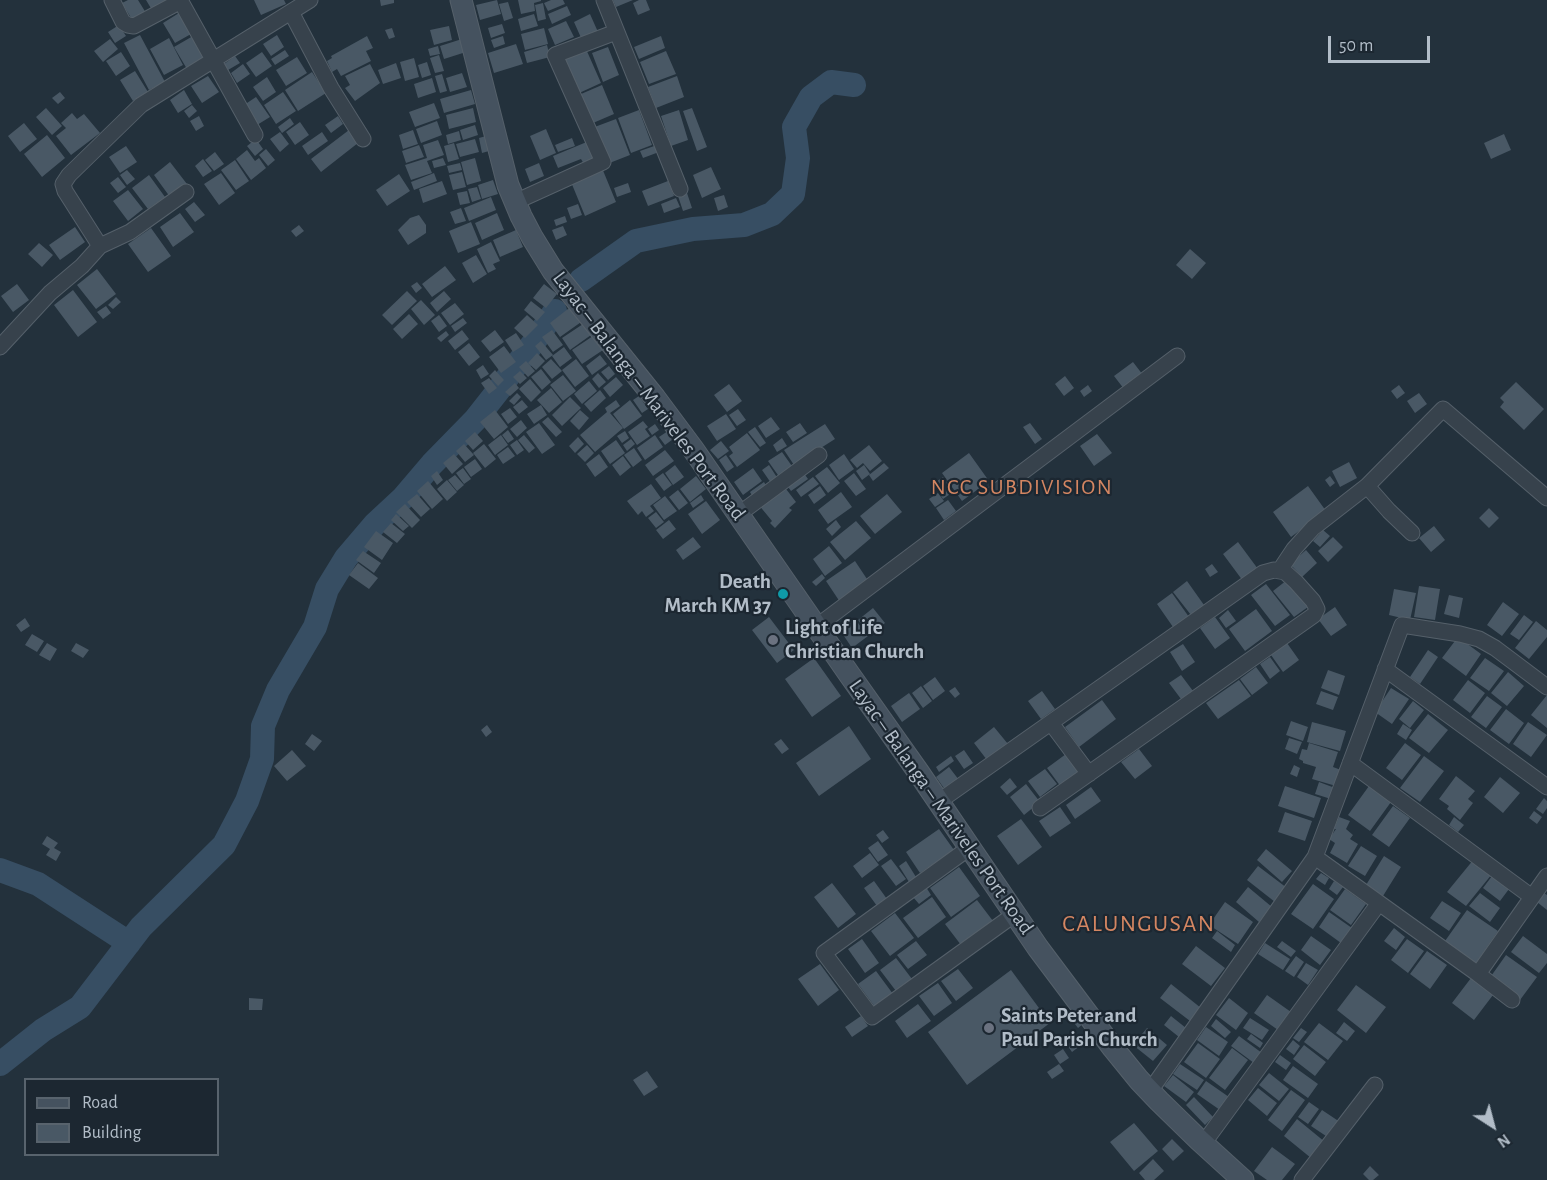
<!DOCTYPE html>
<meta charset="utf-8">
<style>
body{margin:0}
#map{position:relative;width:1547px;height:1180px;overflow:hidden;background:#23313c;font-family:"Alegreya Sans",sans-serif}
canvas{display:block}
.legend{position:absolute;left:24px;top:1078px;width:195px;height:78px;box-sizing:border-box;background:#1c2731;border:2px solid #58636d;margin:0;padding:8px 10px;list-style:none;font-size:18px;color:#b2bdc8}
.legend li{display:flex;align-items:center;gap:12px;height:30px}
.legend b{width:30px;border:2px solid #58636d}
.north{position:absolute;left:1463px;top:1096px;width:60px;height:60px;-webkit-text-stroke:4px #1c2731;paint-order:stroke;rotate:144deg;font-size:16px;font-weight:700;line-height:24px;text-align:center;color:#b2bdc8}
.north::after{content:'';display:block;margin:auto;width:21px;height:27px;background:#b2bdc8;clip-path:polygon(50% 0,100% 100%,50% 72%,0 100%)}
.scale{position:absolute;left:1328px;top:36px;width:102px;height:27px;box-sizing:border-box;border:3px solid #b2bdc8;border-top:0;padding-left:8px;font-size:18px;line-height:21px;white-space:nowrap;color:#b2bdc8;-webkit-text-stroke:4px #1c2731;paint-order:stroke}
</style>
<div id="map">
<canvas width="1547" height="1180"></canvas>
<ul class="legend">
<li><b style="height:8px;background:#45525f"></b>Road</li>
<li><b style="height:16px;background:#495865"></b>Building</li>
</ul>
<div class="north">N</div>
<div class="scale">50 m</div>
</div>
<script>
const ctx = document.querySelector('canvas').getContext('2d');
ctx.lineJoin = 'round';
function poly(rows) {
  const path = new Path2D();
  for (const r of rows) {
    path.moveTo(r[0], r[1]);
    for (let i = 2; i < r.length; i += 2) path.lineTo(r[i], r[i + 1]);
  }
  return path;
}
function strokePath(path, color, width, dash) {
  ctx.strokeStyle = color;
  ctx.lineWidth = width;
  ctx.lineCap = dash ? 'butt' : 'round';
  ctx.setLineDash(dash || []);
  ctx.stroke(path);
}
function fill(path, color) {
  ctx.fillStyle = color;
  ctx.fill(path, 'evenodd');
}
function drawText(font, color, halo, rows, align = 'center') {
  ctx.font = font + ' "Alegreya Sans",sans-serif';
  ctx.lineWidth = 4.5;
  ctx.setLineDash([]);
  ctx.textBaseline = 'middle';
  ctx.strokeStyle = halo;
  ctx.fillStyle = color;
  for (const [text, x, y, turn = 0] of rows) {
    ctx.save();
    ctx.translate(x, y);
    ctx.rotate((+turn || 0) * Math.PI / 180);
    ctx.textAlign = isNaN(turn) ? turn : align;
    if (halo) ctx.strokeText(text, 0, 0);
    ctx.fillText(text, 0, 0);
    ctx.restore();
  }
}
strokePath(poly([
 [581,280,636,241,693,229,744,225,772,214,793,194,798,158,794,127,811,97,831,82,854,85],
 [0,870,38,884,129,943],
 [0,1064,43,1030,80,1007,141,927,224,845,247,801,262,759,263,726,278,690,315,627,327,589,346,558,375,524,403,498,432,464,475,420,501,387,514,368,534,342,555,311]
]), '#374e63', 24);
fill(poly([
 [128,0,138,0,146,13,133,21,122,3],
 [146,0,171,0,152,10],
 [254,0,284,0,286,4,261,15],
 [380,0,394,0,394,3,381,6],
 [497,0,501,14,480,20,476,5],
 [518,0,541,0,541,1,534,3,535,11,521,14],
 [551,0,563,0,565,4,548,11,544,3],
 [613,0,633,0,616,7],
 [639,0,646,0,650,10,638,15,633,3],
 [508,2,513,18,504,21,499,4],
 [543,3,546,19,538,21,535,5],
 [567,6,571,15,552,24,548,14],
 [179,13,191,34,175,43,163,23],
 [534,14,538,26,521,31,518,19],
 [590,14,598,32,582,40,574,22],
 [566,21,574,37,555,45,548,29],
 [502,24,505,33,491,38,488,28],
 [119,25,126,36,115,43,108,32],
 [449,26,452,40,434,45,430,30],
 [392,28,395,37,389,39,385,30],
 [544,28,548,44,525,50,521,34],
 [140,35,165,82,149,90,124,43],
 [277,35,284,47,271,56,263,44],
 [193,36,206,58,187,69,174,47],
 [367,36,373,48,366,51,371,61,341,76,337,69,332,72,327,61,332,58,331,56],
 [503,36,505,44,494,48,491,40],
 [661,36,665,48,639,59,634,47],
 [169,38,183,65,164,75,150,49],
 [110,39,118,49,103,62,94,51],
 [462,39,466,52,444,59,440,46],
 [516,44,523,64,494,73,488,53],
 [547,45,550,57,527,63,524,52],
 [438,46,440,54,430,56,428,49],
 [608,47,619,75,603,82,592,53],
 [586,49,601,83,577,94,562,60],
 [285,50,289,56,275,65,271,59],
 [666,51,676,74,649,84,640,62],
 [121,52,130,66,116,76,106,61],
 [262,52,272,66,256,77,246,63],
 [439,55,444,71,435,73,430,58],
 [235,56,240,63,228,70,224,64],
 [297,57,307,73,286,86,276,70],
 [414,58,419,77,405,81,400,62],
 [427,62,431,75,422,78,418,65],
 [396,63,401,78,383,84,378,70],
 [243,64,250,74,237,83,231,73],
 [370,64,380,83,355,101,345,88,350,85,345,76],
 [135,71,148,92,133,101,120,80],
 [312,72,326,93,298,111,285,90],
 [462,73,467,87,450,92,446,78],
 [442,74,447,91,440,93,435,76],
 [208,76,219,92,202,103,191,86],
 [677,76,684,97,656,108,648,87],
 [267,77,276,92,263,101,253,87],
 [432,78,436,92,418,98,414,84],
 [602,85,614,114,593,123,581,94],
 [184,90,192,104,178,113,170,100],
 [471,90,475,104,444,113,440,99],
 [60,92,65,98,58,104,52,98],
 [283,92,296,111,276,124,264,105],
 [256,97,270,117,257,125,244,105],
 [434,103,440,118,415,127,409,112],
 [192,105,197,111,189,118,184,111],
 [46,108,62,126,52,135,36,117],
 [473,108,476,122,449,129,446,115],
 [692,108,707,147,697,151,683,111],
 [639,110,652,145,631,153,618,118],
 [679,110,688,140,671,146,661,116],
 [72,113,77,119,84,114,100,133,71,155,56,136,66,128,61,123],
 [199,116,204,126,196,131,190,121],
 [338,116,343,124,331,133,325,125],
 [290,118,294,124,282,133,278,127],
 [616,119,630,155,607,164,592,128],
 [437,121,442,135,421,143,416,129],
 [300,122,309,135,295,145,286,132],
 [24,123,37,139,20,152,8,136],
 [475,125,478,135,463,140,460,130],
 [546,129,556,153,540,160,530,136],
 [349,130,358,143,321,172,311,159],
 [413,130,418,144,403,149,399,135],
 [459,131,461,140,448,144,446,135],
 [280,132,289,144,280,152,270,139],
 [322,132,328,141,308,155,302,146],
 [1504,134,1511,150,1491,159,1484,143],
 [47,135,65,158,42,177,24,154],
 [486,136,489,151,482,153,479,138],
 [572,138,575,146,558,152,555,145],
 [256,139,263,149,255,156,247,146],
 [475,139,479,152,460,157,456,144],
 [438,140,444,155,427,161,432,173,411,180,405,165,427,158,423,145],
 [589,141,599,159,585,166,581,159,558,168,553,156],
 [454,143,459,159,448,162,444,146],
 [419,145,424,157,406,163,402,151],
 [657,145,659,152,643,158,640,151],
 [126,146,137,162,120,173,109,157],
 [266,149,275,160,268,166,259,155],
 [247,150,255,161,259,158,266,168,251,180,236,159],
 [215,152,224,164,214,171,205,160],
 [443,158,446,165,434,168,432,161],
 [475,158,481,181,467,185,461,162],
 [203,159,212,171,203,177,195,166],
 [235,160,249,181,236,190,221,170],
 [170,162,187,184,170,197,154,175],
 [460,163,462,170,449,173,447,166],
 [539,163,544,176,530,182,525,169],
 [711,167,721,189,702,198,693,175],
 [602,168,616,202,585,216,571,182],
 [127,170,135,179,127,185,120,175],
 [462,172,466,187,453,190,449,175],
 [221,173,235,193,219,205,204,184],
 [434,173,437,181,414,190,411,182],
 [399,174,410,191,387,206,376,190],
 [149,175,165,197,148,209,132,188],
 [118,177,126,187,118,193,110,183],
 [493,180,498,194,482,199,478,185],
 [442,181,447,194,423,203,419,189],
 [668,181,674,196,648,206,642,191],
 [628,183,631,192,617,197,614,188],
 [477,187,481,199,472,202,468,189],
 [128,190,143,209,128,221,113,201],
 [467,191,470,203,460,205,457,193],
 [687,193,692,208,683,211,678,196],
 [724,195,728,207,718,211,714,198],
 [491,197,496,210,469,221,464,208],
 [676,198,680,207,664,213,661,204],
 [194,202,205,215,195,222,185,209],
 [578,204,582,215,571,219,567,208],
 [461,208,466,221,455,224,450,212],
 [180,213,194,232,173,247,160,227],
 [497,213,504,230,482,240,475,223],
 [419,215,426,225,426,233,408,245,398,230,410,218],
 [565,216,567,222,556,226,554,220],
 [471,222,480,244,458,253,449,231],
 [299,225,304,231,296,237,291,231],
 [563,226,567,235,556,240,552,230],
 [75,227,85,242,60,260,49,245],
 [151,228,171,256,148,272,128,244],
 [516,230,523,247,500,257,493,240],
 [491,242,500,261,493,264,496,269,488,273,477,249],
 [39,243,53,255,42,267,28,254],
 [1190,249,1206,263,1192,279,1176,265],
 [476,255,487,274,473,283,462,263],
 [445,266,456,280,432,297,422,284],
 [97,269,116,294,96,309,77,285],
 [417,282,422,288,416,293,411,286],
 [17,284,29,300,13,312,1,296],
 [544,284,557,294,546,308,533,298],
 [73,290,97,322,78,337,54,305],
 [407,291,417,301,392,325,382,315],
 [444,291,451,299,437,312,430,303],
 [116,297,121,302,113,309,108,305],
 [421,300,435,315,424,325,411,309],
 [531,301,545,312,537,321,524,310],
 [455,303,464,314,450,325,441,313],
 [573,305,584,320,560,337,550,323],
 [106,306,111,313,103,319,97,312],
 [409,314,418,324,402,339,393,329],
 [439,315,447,326,439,332,431,321],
 [527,315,538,325,525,338,514,328],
 [463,318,467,323,455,332,451,326],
 [583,324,591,335,570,350,562,338],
 [462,330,469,339,455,350,448,341],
 [495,330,504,342,490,352,481,341],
 [552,330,563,345,553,352,542,337],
 [446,331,449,335,441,342,437,338],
 [516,333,524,345,513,352,505,340],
 [593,336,603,350,582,364,572,350],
 [541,341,553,355,546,360,535,346],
 [469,343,480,357,469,366,458,352],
 [504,346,516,362,501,373,489,357],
 [564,347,572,358,560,367,552,356],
 [537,353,545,361,536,370,528,363],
 [600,355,607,364,592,375,586,366],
 [551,359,562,371,552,379,542,367],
 [576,359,589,376,575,387,562,370],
 [526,361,535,371,528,377,519,367],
 [1133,362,1143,375,1124,389,1114,376],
 [483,365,489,374,481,379,476,370],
 [609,366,615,374,608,380,601,372],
 [541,369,551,382,542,390,531,377],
 [495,370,504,380,498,386,489,376],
 [520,371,527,378,520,384,513,377],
 [598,373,606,382,599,388,592,379],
 [563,375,576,391,563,401,550,385],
 [1065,376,1074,388,1064,396,1055,384],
 [616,377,623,385,610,397,603,388],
 [489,378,497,388,489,394,481,383],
 [530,379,541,392,531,402,519,389],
 [589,381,597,391,582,404,574,394],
 [1516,382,1544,409,1524,430,1500,407,1504,402,1500,398],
 [515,383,519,388,510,396,505,392],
 [729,384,742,401,727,412,714,395],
 [1088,385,1092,391,1084,397,1080,391],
 [1399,385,1405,393,1397,399,1391,391],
 [551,388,562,402,549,413,537,400],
 [600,390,606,398,591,412,584,404],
 [517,393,521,397,514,405,509,401],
 [1419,393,1427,404,1415,413,1407,401],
 [639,396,648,409,642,413,633,400],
 [570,397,581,408,562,426,552,415],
 [522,400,528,407,519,414,513,407],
 [616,400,620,406,610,413,623,428,595,452,580,435,607,412,605,408],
 [630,400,642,416,624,429,613,414],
 [541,405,547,415,534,424,527,414],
 [510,408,517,417,508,424,501,414],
 [738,409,746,420,737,426,729,415],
 [495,410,508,427,494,439,480,422],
 [580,410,589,418,579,430,570,421],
 [726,414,736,429,717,441,707,426],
 [548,417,562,432,556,437,542,422],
 [771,417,780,429,766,438,758,426],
 [521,420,527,428,517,437,510,429],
 [643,421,648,427,645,429,650,436,637,445,628,432],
 [539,423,555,445,542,454,526,432],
 [800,423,807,433,793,442,786,432],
 [1030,423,1042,439,1035,444,1023,427],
 [655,424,659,430,652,435,648,429],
 [825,424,835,439,794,465,784,450],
 [755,427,766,443,760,447,748,432],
 [671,429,676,437,665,445,659,437],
 [508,430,514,439,508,443,502,435],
 [625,431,629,438,622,443,617,436],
 [475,432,483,441,473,450,465,441],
 [747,433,760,450,737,467,729,456,733,453,729,447],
 [1097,434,1112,453,1094,466,1080,446],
 [501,435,508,445,495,455,488,445],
 [524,435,535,448,529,453,518,440],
 [655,435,663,447,645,460,637,448],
 [578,437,584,444,575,453,569,446],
 [782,438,787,446,777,452,773,445],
 [631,439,635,444,627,451,623,445],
 [517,440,524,450,517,455,510,445],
 [616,440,625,453,610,464,601,451],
 [721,441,729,451,718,459,710,450],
 [464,444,474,455,465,462,456,451],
 [484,444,496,459,485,468,473,453],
 [587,445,594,453,585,462,577,454],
 [869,445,882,461,870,471,863,463,857,468,850,460],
 [508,447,515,456,503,464,497,455],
 [634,448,642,460,633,467,624,455],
 [665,450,674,461,653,476,645,465],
 [782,452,794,469,780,478,768,461],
 [969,453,989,481,962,501,942,473],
 [454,454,463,464,452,474,443,463],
 [599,454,608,467,595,477,586,464],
 [844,454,854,469,839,480,829,465],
 [726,455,734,467,727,472,719,460],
 [623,456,631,467,620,476,612,465],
 [475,459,482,469,471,477,464,467],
 [1349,462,1357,478,1340,487,1332,471],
 [884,463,889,468,873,481,869,475],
 [675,465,684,477,673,485,665,473],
 [769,465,778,479,771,483,762,470],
 [864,465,870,474,862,480,856,471],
 [827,467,840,483,828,493,815,476],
 [463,468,471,479,464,484,456,473],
 [753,468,762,481,743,495,734,482],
 [437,471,443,480,437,485,431,476],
 [803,472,808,479,791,491,786,484],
 [663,473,672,485,664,491,655,479],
 [854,473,866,489,856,496,844,481],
 [455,475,464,485,457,491,448,480],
 [696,476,706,489,690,502,680,489],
 [1330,476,1335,483,1330,487,1325,480],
 [813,477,819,484,801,497,796,490],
 [943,477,953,492,943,499,933,484],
 [447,480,457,492,447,501,437,489],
 [428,481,443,499,432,509,417,491],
 [764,482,768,489,754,499,750,492],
 [651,484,661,498,650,506,654,511,646,517,642,511,638,515,627,501],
 [783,485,796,502,789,508,792,510,775,528,770,523,772,521,758,504],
 [820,486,826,495,814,504,808,495],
 [1308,486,1326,511,1291,537,1273,512],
 [678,490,688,503,679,510,669,497],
 [841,492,852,507,828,524,818,510],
 [938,493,944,501,935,507,929,499],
 [417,494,430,509,421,517,407,502],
 [887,494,902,512,875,534,860,516],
 [701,495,704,500,693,508,690,503],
 [665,496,677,511,664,520,653,505],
 [948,500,956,511,944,520,936,508],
 [706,501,720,520,702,534,688,514],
 [405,504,420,520,412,528,396,512],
 [1489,508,1499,518,1489,528,1479,518],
 [656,512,664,522,656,528,648,518],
 [396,514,409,526,403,531,391,520],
 [669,520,676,529,663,539,656,530],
 [836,520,841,527,832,536,826,529],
 [856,521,871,538,845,560,830,542],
 [391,523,405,534,397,543,383,532],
 [1434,526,1445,540,1431,552,1419,538],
 [1323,530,1330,536,1320,547,1313,541],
 [376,531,393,543,382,560,364,547],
 [693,537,701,547,683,560,676,550],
 [1333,537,1343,547,1328,562,1318,551],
 [1238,542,1258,569,1243,581,1223,554],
 [829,546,842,563,825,576,813,559],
 [1306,550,1317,563,1302,577,1290,564],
 [363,551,381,563,374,573,356,560],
 [855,561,869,582,840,602,826,581],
 [358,563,378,578,369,589,349,575],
 [1212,564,1218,572,1210,577,1205,569],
 [822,574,825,578,816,586,812,582],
 [1287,580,1308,607,1294,617,1273,591],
 [1187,581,1204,605,1191,615,1173,592],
 [1266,584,1290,615,1275,626,1251,595],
 [1419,586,1440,589,1435,620,1414,617],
 [1394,589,1416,593,1410,620,1389,615],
 [1172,593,1189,617,1173,627,1157,604],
 [1449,595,1463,598,1459,618,1444,614],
 [1503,602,1519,614,1502,636,1487,625],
 [1335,607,1347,625,1331,636,1318,619],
 [873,608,885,623,870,635,858,620],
 [1256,609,1272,631,1245,651,1229,629],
 [1228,610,1236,621,1226,628,1219,618],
 [1524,615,1533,622,1519,640,1510,634],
 [769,617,794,650,777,663,752,630],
 [1215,617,1230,638,1215,649,1200,628],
 [25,618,30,626,21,632,16,625],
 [855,619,868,636,852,648,840,630],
 [1536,621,1547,630,1547,637,1529,659,1515,648],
 [32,634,44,641,37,652,25,645],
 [1458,637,1481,654,1466,676,1442,658],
 [47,643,57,649,50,661,39,655],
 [76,643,89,650,83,658,71,651],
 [1287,643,1299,660,1283,672,1271,655],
 [1183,644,1195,662,1182,671,1170,652],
 [1428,650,1438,657,1420,684,1410,677],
 [1270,657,1280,671,1270,679,1260,664],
 [814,658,841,696,812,717,785,679],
 [1485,658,1504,671,1489,691,1470,678],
 [1256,667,1268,683,1252,695,1240,679],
 [1328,670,1345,676,1339,695,1321,688],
 [1508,672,1524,686,1507,706,1491,693],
 [1181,675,1193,691,1181,699,1169,683],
 [935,677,945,691,933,700,923,686],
 [1239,680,1251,696,1218,719,1206,703],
 [1468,680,1485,693,1470,713,1453,700],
 [921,686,932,701,923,708,912,693],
 [955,687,960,694,955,698,949,691],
 [1391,688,1409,699,1392,724,1375,712],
 [1042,691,1055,709,1041,719,1028,701],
 [1321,691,1338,697,1333,710,1316,704],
 [909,693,920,709,902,722,891,706],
 [1547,695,1547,728,1531,715],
 [1487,696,1502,707,1486,728,1471,717],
 [1102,700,1116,719,1079,747,1065,727],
 [1413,701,1424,710,1410,728,1399,719],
 [1506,709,1524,723,1509,744,1490,730],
 [1428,714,1448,730,1429,753,1409,738],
 [1291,721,1308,727,1303,741,1286,735],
 [1312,722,1346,731,1340,751,1307,742],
 [1528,722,1547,735,1531,757,1513,744],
 [1403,724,1412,730,1406,740,1397,734],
 [487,725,492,732,486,737,481,730],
 [849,726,871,759,819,796,796,763],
 [994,727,1008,744,987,760,974,743],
 [312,734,322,741,314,751,305,744],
 [1289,738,1302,742,1297,754,1285,749],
 [781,739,789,749,782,754,774,744],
 [1309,743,1338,752,1333,767,1341,770,1336,786,1312,779,1316,767,1303,763,1303,761,1299,759,1302,749,1307,750],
 [1405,743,1421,755,1402,780,1386,768],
 [1139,749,1152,766,1135,779,1121,762],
 [292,750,306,766,287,781,274,766],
 [964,750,973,763,964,769,955,756],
 [1066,754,1080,773,1061,787,1047,768],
 [951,756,954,761,939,772,936,767],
 [1424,756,1444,771,1420,802,1400,788],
 [1294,765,1300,768,1297,777,1290,774],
 [949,767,959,780,946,791,936,777],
 [1045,769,1057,784,1040,797,1028,781],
 [1456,776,1475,791,1468,799,1473,803,1460,820,1447,809,1449,806,1439,799],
 [1500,777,1520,793,1503,813,1484,797],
 [1010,778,1017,787,1007,795,1000,787],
 [1319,782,1335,788,1331,799,1315,794],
 [1026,784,1040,802,1024,815,1010,797],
 [1285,786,1321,798,1314,818,1278,806],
 [1369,786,1391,802,1370,831,1348,815],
 [1091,787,1101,801,1075,819,1066,805],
 [1544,798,1547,801,1547,808,1543,814,1536,809],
 [1393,806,1410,818,1389,847,1372,835],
 [1060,807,1071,823,1050,837,1039,821],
 [1534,811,1542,817,1537,824,1529,818],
 [1285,812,1312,821,1305,841,1278,832],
 [1339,817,1350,821,1346,829,1353,835,1350,839,1358,844,1347,863,1330,853,1335,843,1329,839,1336,829,1334,829],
 [1454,817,1464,825,1458,832,1449,825],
 [1021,819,1042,847,1018,865,997,836],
 [939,829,954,850,920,873,906,852],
 [883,830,889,838,882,843,876,835],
 [47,836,58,843,54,848,61,852,56,861,46,855,50,849,42,844],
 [878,841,888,855,878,862,868,848],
 [1361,846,1377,856,1365,876,1348,866],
 [1266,849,1292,871,1282,882,1257,860],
 [870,853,879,865,862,878,853,866],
 [1384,856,1401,867,1383,896,1366,885],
 [891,859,906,879,896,886,881,866],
 [1474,859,1492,874,1466,906,1447,892],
 [906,861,916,877,909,882,899,866],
 [1258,866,1287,888,1275,902,1247,880],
 [959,867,980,896,951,917,930,888],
 [1321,873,1329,878,1325,885,1316,879],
 [1492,876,1509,889,1500,901,1483,888],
 [874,881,887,899,877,906,864,888],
 [1334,881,1343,887,1337,895,1329,889],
 [832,883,856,914,838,928,814,897],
 [1313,884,1334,899,1313,929,1291,914],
 [926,887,931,895,919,904,913,897],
 [1248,887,1272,907,1259,922,1236,902],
 [1345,889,1366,904,1351,925,1330,910],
 [1480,893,1500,908,1490,922,1469,906],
 [1544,893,1547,895,1547,910,1537,902],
 [932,897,946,917,918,938,903,918],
 [977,900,993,921,961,945,945,924],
 [1442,901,1461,913,1449,931,1430,918],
 [1225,902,1253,922,1238,944,1209,925],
 [1467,910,1498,931,1476,963,1445,941],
 [1329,912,1352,928,1341,943,1319,927],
 [895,913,914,938,890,956,871,931],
 [1394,928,1405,937,1396,950,1384,941],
 [1217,931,1235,945,1231,952,1212,938],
 [1311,936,1331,950,1320,965,1301,950],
 [1523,936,1547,954,1547,963,1539,973,1511,952],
 [862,939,879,963,865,973,848,949],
 [1407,939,1424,951,1408,973,1391,960],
 [916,941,927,955,908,969,897,955],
 [1282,941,1296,951,1291,957,1277,947],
 [1265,943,1290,959,1283,970,1258,954],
 [1196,946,1225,968,1211,986,1182,964],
 [1427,951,1447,965,1430,989,1410,974],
 [1506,955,1537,977,1520,1000,1489,979],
 [1296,956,1304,962,1294,977,1285,971],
 [896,958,912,979,896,991,880,970],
 [1306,963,1318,970,1308,985,1297,977],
 [820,964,839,990,818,1006,798,979],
 [958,969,973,988,956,1001,941,981],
 [1011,970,1050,1023,967,1085,928,1032],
 [876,971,893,994,875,1007,858,984],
 [1471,978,1493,995,1474,1020,1452,1003],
 [938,983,952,1003,934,1016,919,996],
 [1171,984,1201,1008,1190,1021,1160,998],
 [1356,985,1386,1007,1366,1033,1337,1010],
 [1267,995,1291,1012,1278,1030,1254,1013],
 [249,998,263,999,262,1010,249,1010],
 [1229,998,1248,1013,1236,1030,1216,1015],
 [918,1004,931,1021,907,1038,895,1021],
 [861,1016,868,1026,852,1037,845,1027],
 [1076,1016,1083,1024,1078,1028,1072,1020],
 [1171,1016,1186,1028,1179,1037,1164,1025],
 [1250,1018,1269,1030,1262,1040,1243,1028],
 [1216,1019,1231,1032,1225,1038,1211,1026],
 [1344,1022,1355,1031,1347,1041,1336,1033],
 [1319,1023,1343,1041,1328,1060,1304,1042],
 [1206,1027,1228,1042,1219,1056,1197,1040],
 [1147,1028,1167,1045,1153,1061,1133,1045],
 [1301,1028,1307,1032,1299,1042,1293,1038],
 [1251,1034,1263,1043,1260,1048,1247,1039],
 [1079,1036,1084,1043,1072,1052,1067,1045],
 [1239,1036,1262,1053,1254,1063,1231,1046],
 [1293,1040,1300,1046,1294,1055,1286,1049],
 [1198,1043,1220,1059,1206,1078,1184,1062],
 [1304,1045,1326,1062,1315,1076,1293,1059],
 [1232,1048,1248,1060,1225,1090,1209,1078],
 [1063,1049,1069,1058,1060,1064,1054,1055],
 [1280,1055,1291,1063,1286,1070,1275,1062],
 [1059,1064,1064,1071,1052,1079,1047,1072],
 [1180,1064,1204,1080,1197,1090,1173,1074],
 [1293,1066,1318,1084,1308,1098,1283,1080],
 [647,1071,658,1087,644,1096,633,1080],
 [1269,1073,1289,1089,1279,1101,1259,1085],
 [1173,1075,1194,1092,1186,1102,1164,1086],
 [1206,1081,1229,1097,1220,1110,1197,1094],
 [1258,1088,1277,1103,1267,1116,1248,1100],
 [1291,1090,1305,1100,1282,1131,1268,1120],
 [1194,1097,1213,1117,1205,1125,1186,1105],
 [1309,1102,1319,1109,1308,1124,1298,1117],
 [1322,1110,1343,1124,1332,1140,1311,1126],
 [1297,1119,1325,1142,1311,1158,1284,1136],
 [1134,1123,1158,1151,1134,1171,1110,1142],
 [1172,1139,1184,1151,1173,1161,1162,1149],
 [1272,1147,1295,1164,1282,1180,1267,1180,1254,1171],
 [1153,1159,1164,1171,1154,1180,1145,1180,1139,1173],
 [1370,1166,1379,1175,1373,1180,1369,1180,1363,1174]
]), '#495865');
const minor = poly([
 [112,0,123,22,128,25,134,26,181,1],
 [180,0,255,135],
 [604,0,680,189],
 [291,12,331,88,363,139],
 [515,202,603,162,555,55,616,32],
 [100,246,65,191,63,184,69,175,141,105,310,0],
 [0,347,50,293,82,266,100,246,130,232,186,192],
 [1367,486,1389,511,1412,533],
 [739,514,819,455],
 [1280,570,1294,549,1313,528,1367,486,1443,409,1547,498],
 [816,627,1177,356],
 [1385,669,1547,787],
 [1051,723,1089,774],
 [1350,763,1532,897],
 [938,802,1263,573,1274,570,1285,572,1296,582,1313,601,1317,609,1314,615,1040,808],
 [969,848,824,953,872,1017,1015,914],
 [1315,857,1478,974,1512,1000],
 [1478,974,1547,876],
 [1150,1091,1315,857,1402,625,1460,634,1479,639,1495,648,1547,687],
 [1203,1144,1379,903],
 [1302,1180,1375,1085]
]);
const secondary = poly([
 [461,0,508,185,521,216,532,237,553,271,655,398,693,449,849,674,919,773,1038,948,1113,1048,1139,1080,1159,1101,1199,1140,1243,1180]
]);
strokePath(minor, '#55606a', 17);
strokePath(secondary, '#55606a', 23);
strokePath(minor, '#37424c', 15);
strokePath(secondary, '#45525f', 21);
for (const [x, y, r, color] of [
 [783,594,6,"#0f9aa8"],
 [773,640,6,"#6b7280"],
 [989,1028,6,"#6b7280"]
]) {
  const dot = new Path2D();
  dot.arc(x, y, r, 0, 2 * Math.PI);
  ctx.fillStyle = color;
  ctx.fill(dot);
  strokePath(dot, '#1c2731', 2);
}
drawText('21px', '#b2bdc8', '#1c2731', [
 ["Layac – Balanga – Mariveles Port Road",649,396,53],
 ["Layac – Balanga – Mariveles Port Road",941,807,55]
]);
drawText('bold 21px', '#b2bdc8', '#1c2731', [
 ["Death",771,582,"right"],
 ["March KM 37",771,606,"right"],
 ["Light of Life",785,628],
 ["Christian Church",785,652],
 ["Saints Peter and",1001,1016],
 ["Paul Parish Church",1001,1040]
], 'left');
ctx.letterSpacing = '1.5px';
drawText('22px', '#d48662', '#1c2731', [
 ["NCC SUBDIVISION",1022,487]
]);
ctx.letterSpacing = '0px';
ctx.letterSpacing = '1.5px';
drawText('24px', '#d48662', '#1c2731', [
 ["CALUNGUSAN",1139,924]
]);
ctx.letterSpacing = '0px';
</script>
